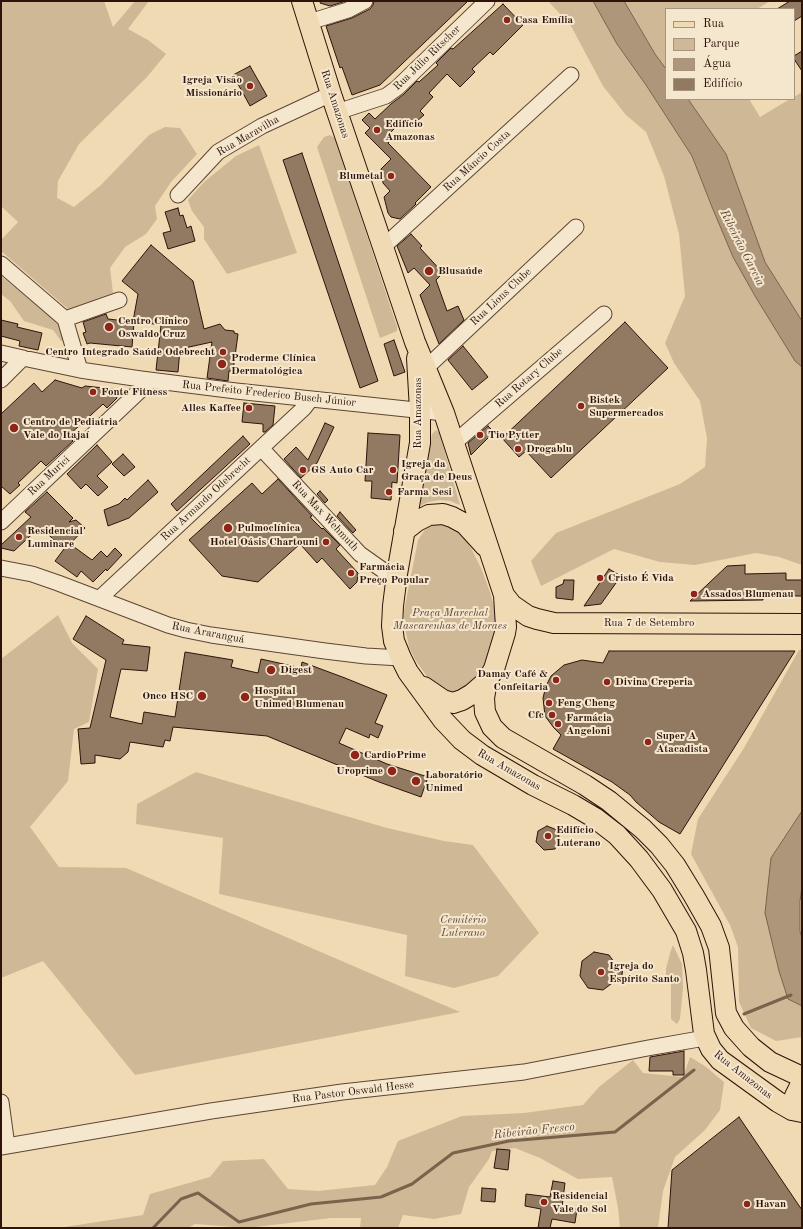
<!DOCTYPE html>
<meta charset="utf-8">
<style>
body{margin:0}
#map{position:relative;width:803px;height:1229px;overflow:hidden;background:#f0dab3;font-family:"Old Standard TT",serif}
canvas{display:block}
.frame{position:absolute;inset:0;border:2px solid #2d130a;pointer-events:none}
.legend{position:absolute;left:665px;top:8px;width:130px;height:92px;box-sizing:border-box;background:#f5e7ce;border:1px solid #a59280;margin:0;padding:5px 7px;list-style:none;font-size:12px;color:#2d130a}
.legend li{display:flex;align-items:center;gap:8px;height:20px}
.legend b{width:20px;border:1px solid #a59280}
</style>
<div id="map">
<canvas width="803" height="1229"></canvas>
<div class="frame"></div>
<ul class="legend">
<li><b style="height:5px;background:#f0dab3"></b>Rua</li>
<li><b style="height:11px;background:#cfb896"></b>Parque</li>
<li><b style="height:11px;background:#ae967a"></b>Água</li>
<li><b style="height:11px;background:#927a62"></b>Edifício</li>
</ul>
</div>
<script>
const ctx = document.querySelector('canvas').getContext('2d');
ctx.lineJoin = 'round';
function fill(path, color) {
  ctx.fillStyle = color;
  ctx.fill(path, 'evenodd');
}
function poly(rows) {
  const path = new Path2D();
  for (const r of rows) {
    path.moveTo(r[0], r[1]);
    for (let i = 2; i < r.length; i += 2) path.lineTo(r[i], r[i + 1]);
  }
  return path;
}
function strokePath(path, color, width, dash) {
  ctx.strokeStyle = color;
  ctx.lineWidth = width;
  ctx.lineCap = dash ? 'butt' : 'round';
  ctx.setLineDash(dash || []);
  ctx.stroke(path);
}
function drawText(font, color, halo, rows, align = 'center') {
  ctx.font = font + ' "Old Standard TT",serif';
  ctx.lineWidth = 4;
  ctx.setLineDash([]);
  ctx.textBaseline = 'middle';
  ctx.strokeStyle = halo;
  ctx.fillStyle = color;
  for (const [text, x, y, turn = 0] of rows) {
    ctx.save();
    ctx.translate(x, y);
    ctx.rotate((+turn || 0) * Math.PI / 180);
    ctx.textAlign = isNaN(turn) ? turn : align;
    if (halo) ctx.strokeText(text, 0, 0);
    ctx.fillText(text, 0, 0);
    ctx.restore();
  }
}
fill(poly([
 [1,1,104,1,113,27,135,1,149,1,128,29,148,40,166,54,147,77,79,144,58,181,57,198,74,207,101,185,149,135,165,127,180,128,197,154,171,182,155,206,157,219,146,234,125,247,110,268,113,293,68,309,1,251,1,240,18,222,1,206],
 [548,1,593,1,617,44,646,85,692,156,712,207,733,257,755,296,795,361,802,367,802,565,779,557,756,553,695,565,660,562,614,549,541,586,531,561,556,533,680,484,705,467,707,438,700,401,674,363,665,343,685,296,679,234,664,176,646,132,626,115,603,86,571,26],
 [624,1,770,1,757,9,666,9,666,69,655,54],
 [802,92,802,321,765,262,726,154,688,99,749,99,760,117,790,99,794,99,794,97],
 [330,135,335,138,397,327,397,331,380,338,317,147,324,137],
 [259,145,297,253,227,274,204,239,204,227,192,211,188,200,204,182,236,156],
 [1,276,56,320,65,340,61,341,53,330,24,321,10,301,1,294],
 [436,430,439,432,460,505,450,501,440,500,428,502,420,506,432,434],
 [443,523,460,532,470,546,481,568,490,592,497,617,497,630,489,655,477,678,462,692,449,693,431,682,416,661,409,647,404,623,404,611,418,540,426,528,433,524],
 [58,615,72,643,98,669,89,722,74,729,68,781,30,827,59,867,126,868,460,1012,135,1075,43,961,1,978,1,659],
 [802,649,802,811,771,858,788,999,802,1006,802,1037,776,1041,751,1028,739,1002,738,947,730,925,691,854,698,819,744,748,799,650],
 [196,772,387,828,444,841,473,845,539,933,498,976,454,988,405,976,407,935,219,894,223,838,136,824,137,804],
 [673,945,682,964,683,988,680,1019,677,1024,671,1019,671,983,666,977,666,969,670,953],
 [690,1057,705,1066,724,1082,720,1110,705,1130,675,1157,663,1191,658,1228,620,1228,618,1208,612,1177,578,1179,540,1158,515,1148,492,1151,489,1159,469,1187,461,1214,434,1219,403,1215,398,1228,360,1228,361,1218,331,1218,247,1228,195,1224,188,1228,58,1228,143,1215,150,1194,210,1177,223,1161,264,1159,288,1189,318,1191,375,1185,387,1167,398,1141,462,1116,524,1113,583,1105,599,1087,633,1060,643,1073,683,1077]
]), '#cfb896');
const water = poly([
 [593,1,624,1,655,54,666,69,666,99,688,99,726,154,765,262,802,321,802,367,795,361,755,296,733,257,712,207,692,156,646,85,617,44,593,1],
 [802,811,802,887,800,901,800,931,802,938,802,1006,788,999,779,971,765,913,771,858,802,811]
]);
fill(water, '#ae967a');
strokePath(water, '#7a624d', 1);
strokePath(poly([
 [744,1014,791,995],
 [153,1228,181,1199,198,1193,239,1222,311,1204,381,1197,412,1184,453,1153,509,1141,615,1132,694,1070]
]), '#7a624d', 3);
const building = poly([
 [321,1,346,1,330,6,320,3,321,1],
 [374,1,468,1,380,85,352,95,342,67,340,68,326,26,352,18,370,9,373,5,374,1],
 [790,1,802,1,802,16,794,21,794,9,777,9,790,1],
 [503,4,523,25,493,55,490,52,472,69,475,72,460,87,447,74,429,93,433,97,420,111,424,115,410,127,403,120,387,136,391,140,388,143,431,187,415,203,416,204,400,219,391,217,388,213,384,197,390,191,383,183,381,169,391,159,365,133,370,128,362,120,369,113,375,119,391,104,403,95,417,81,419,82,438,65,436,63,451,48,453,49,503,4],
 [802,51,802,71,794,59,794,56,802,51],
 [250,66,267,96,250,106,233,75,250,66],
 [302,153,378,381,360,388,283,160,302,153],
 [178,208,180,216,183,215,187,228,191,226,195,241,168,249,163,233,171,231,165,212,178,208],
 [411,234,422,246,420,248,443,273,436,280,447,311,458,306,464,320,439,344,420,295,430,285,414,268,408,273,397,246,411,234],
 [151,245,193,281,204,329,220,324,225,330,234,331,234,333,238,334,233,371,229,371,228,381,207,378,212,342,180,349,178,372,156,370,161,325,133,321,138,294,122,281,151,245],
 [106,314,108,319,134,322,132,347,90,343,87,344,83,333,86,332,83,322,106,314],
 [1,320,18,324,17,327,42,333,38,350,19,346,20,341,1,336,1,320],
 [625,322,668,368,551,478,526,451,519,457,502,438,625,322],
 [394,340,405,372,394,376,384,344,394,340],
 [463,346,488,377,472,390,448,360,463,346],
 [55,380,82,388,85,386,114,389,117,398,107,408,103,404,92,414,68,436,73,441,46,466,41,461,18,483,20,485,10,494,1,486,1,414,34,383,42,392,55,380],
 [244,403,275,406,273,425,265,432,263,432,263,424,242,422,244,403],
 [325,423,334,427,317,463,301,478,284,459,296,447,308,460,325,423],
 [488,426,494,432,471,455,468,443,488,426],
 [368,433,400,435,397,483,392,482,391,500,371,498,372,481,365,481,368,433],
 [243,436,250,444,177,511,171,504,243,436],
 [97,445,112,462,97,476,108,487,98,496,86,484,81,489,67,474,97,445],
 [123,454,135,467,124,476,112,464,123,454],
 [278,479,312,516,310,517,322,529,323,528,340,545,336,549,358,573,357,582,350,589,322,558,317,563,300,544,258,582,222,576,189,540,252,483,262,494,278,479],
 [148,480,158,492,129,518,108,526,104,510,119,504,125,498,127,500,148,480],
 [320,491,328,500,325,503,317,494,320,491],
 [47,492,73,518,69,522,76,520,85,528,70,544,92,560,101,551,107,557,115,548,122,555,107,571,106,569,93,582,81,571,77,577,55,561,64,549,40,527,14,551,1,548,1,545,31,517,25,512,47,492],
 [340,512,356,530,353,533,337,516,340,512],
 [745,565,745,574,786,573,786,580,802,580,802,596,763,596,763,600,690,601,727,566,745,565],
 [609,569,621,576,601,604,584,606,609,569],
 [564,580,574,580,573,600,556,598,556,587,563,584,564,580],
 [86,616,124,640,122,644,150,647,147,671,121,669,110,717,142,724,144,712,175,717,185,652,233,660,231,667,258,673,261,659,301,668,302,662,345,678,387,695,375,723,383,726,378,738,370,734,369,738,346,728,339,743,387,764,428,777,421,797,379,782,267,736,173,727,170,741,165,740,163,747,130,742,128,752,120,759,95,755,95,763,81,764,78,729,90,728,106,660,73,639,86,616],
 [609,651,795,651,680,834,659,822,636,802,630,795,612,782,553,749,561,735,554,728,545,716,543,698,546,686,551,676,564,665,582,660,603,663,609,651],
 [547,826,557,830,560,840,555,849,544,850,536,842,538,831,547,826],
 [594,952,609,955,617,966,623,967,621,982,615,981,603,990,588,988,580,976,582,961,594,952],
 [684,1051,684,1075,673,1075,673,1071,649,1071,650,1057,684,1051],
 [739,1117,802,1210,802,1226,800,1228,668,1228,672,1170,739,1117],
 [497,1149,510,1150,508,1170,494,1168,497,1149],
 [553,1181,565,1183,562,1207,577,1209,575,1223,552,1219,550,1228,538,1228,541,1209,525,1206,526,1194,550,1197,553,1181],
 [482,1188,496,1189,495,1202,481,1201,482,1188]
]);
fill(building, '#927a62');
strokePath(building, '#2d130a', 1);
const minor = poly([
 [309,22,348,10,365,1],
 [337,112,386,96,397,88,487,1],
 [178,195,218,152,262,126,331,94],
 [383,247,571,75],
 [1,264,65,319,80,370],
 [65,319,119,300],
 [1,353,23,358,80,370,141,379,236,391,444,413],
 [426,368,576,227],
 [1,380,23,358],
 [454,443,604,314],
 [261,448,360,554,384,571,397,574],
 [1,522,150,381],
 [1,568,32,574,58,583,168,625,186,630,211,635,325,651,366,656,401,658],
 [100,598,304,408,311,399],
 [1,1102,7,1146],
 [1,1147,211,1111,342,1092,524,1072,648,1048,705,1038]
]);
const major = poly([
 [302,1,331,94,383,247,415,342,444,413,504,595,506,627,505,633,494,669,487,681,484,698,485,712,492,727,503,738,585,785,609,801,643,829,659,845,675,865,694,896,711,926,719,948,726,1013,734,1028,751,1047,770,1062,802,1077],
 [417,358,420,410,420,443,397,574,393,606,392,626,394,641,401,658,408,672,443,720,462,740,482,755,533,785,573,805,595,818,617,835,639,859,662,890,686,931,693,953,696,970,704,1034,711,1049,720,1060,778,1102,792,1110,802,1112],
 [404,531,417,521,429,515,443,514,452,517,465,524,485,546],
 [504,595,512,605,528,616,537,619,554,623,802,624],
 [424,687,443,700,453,703,462,700,472,694,487,681],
 [792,1110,795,1096,802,1082]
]);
strokePath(minor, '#5e4534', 17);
strokePath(major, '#2d130a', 22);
strokePath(minor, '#f5e7ce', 15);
strokePath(major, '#f0dab3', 20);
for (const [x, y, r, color] of [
 [507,20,4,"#8f2418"],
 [250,86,4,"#8f2418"],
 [377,130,4,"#8f2418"],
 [391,176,4,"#8f2418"],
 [429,271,5,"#8f2418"],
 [109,327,5,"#8f2418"],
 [223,352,4,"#8f2418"],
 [222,364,5,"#8f2418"],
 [93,392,4,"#8f2418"],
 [581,406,4,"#8f2418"],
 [249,408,4,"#8f2418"],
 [14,428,5,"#8f2418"],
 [480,435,4,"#8f2418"],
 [518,449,4,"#8f2418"],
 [303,470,4,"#8f2418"],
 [393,470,4,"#8f2418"],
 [389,492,4,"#8f2418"],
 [228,528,5,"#8f2418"],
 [19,537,4,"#8f2418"],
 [326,542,4,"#8f2418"],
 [351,573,4,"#8f2418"],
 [600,578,4,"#8f2418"],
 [694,594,4,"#8f2418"],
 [271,670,5,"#8f2418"],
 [556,680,4,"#8f2418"],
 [607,682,4,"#8f2418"],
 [202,696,5,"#8f2418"],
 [245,697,5,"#8f2418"],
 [549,703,4,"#8f2418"],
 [552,715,4,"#8f2418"],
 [558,724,4,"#8f2418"],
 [648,742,4,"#8f2418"],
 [355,755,5,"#8f2418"],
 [392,771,5,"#8f2418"],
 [416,781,5,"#8f2418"],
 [548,836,4,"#8f2418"],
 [601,972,4,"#8f2418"],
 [544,1202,4,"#8f2418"],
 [747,1204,4,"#8f2418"]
]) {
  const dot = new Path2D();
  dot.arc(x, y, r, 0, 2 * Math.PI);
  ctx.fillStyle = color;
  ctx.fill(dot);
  strokePath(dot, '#f5e7ce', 1.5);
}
drawText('bold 11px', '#2d130a', '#f5e7ce', [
 ["Casa Emília",515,20],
 ["Igreja Visão",242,80,"right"],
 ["Missionário",242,93,"right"],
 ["Edifício",385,124],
 ["Amazonas",385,137],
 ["Blumetal",383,176,"right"],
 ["Blusaúde",438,271],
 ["Centro Clínico",118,321],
 ["Oswaldo Cruz",118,334],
 ["Centro Integrado Saúde Odebrecht",215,352,"right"],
 ["Proderme Clínica",231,358],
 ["Dermatológica",231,371],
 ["Fonte Fitness",101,392],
 ["Bistek",589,400],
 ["Supermercados",589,413],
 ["Alles Kaffee",241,408,"right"],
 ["Centro de Pediatria",23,422],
 ["Vale do Itajaí",23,435],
 ["Tio Pytter",488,435],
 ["Drogablu",526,449],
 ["Igreja da",401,464],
 ["Graça de Deus",401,477],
 ["GS Auto Car",311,470],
 ["Farma Sesi",397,492],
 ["Pulmoclínica",237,528],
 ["Residencial",27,531],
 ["Luminare",27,544],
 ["Hotel Oásis Chartouni",318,542,"right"],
 ["Farmácia",359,567],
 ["Preço Popular",359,580],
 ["Cristo É Vida",608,578],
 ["Assados Blumenau",702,594],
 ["Digest",280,670],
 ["Damay Café &",548,674,"right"],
 ["Confeitaria",548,687,"right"],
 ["Divina Creperia",615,682],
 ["Hospital",254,691],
 ["Unimed Blumenau",254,704],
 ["Onco HSC",193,696,"right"],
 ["Feng Cheng",557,703],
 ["Cfc",544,715,"right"],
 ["Farmácia",566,718],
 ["Angeloni",566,731],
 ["Super A",656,736],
 ["Atacadista",656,749],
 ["CardioPrime",364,755],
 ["Uroprime",383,771,"right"],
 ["Laboratório",425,775],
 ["Unimed",425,788],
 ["Edifício",556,830],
 ["Luterano",556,843],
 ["Igreja do",609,966],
 ["Espírito Santo",609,979],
 ["Residencial",552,1196],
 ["Vale do Sol",552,1209],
 ["Havan",755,1204]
], 'left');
drawText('11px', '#2d130a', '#f5e7ce', [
 ["Rua Júlio Ritscher",427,58,-44],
 ["Rua Amazonas",335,104,72],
 ["Rua Maravilha",248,136,-30],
 ["Rua Mâncio Costa",477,161,-42],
 ["Rua Lions Clube",501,297,-43],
 ["Rua Rotary Clube",529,378,-41],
 ["Rua Prefeito Frederico Busch Júnior",269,394,6],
 ["Rua Amazonas",418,413,-90],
 ["Rua Murici",49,476,-43],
 ["Rua Armando Odebrecht",206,499,-43],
 ["Rua Max Wehmuth",325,516,47],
 ["Rua 7 de Setembro",649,623],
 ["Rua Araranguá",208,633,11],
 ["Rua Amazonas",509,770,30],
 ["Rua Amazonas",743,1075,38],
 ["Rua Pastor Oswald Hesse",353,1092,-7]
]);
drawText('italic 11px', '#5e4534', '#f5e7ce', [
 ["Praça Marechal",450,613],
 ["Mascarenhas de Moraes",450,626],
 ["Cemitério",463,920],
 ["Luterano",463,933]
]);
drawText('italic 12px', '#614737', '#f5e7ce', [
 ["Ribeirão Garcia",742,248,63],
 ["Ribeirão Fresco",534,1131,-6]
]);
</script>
